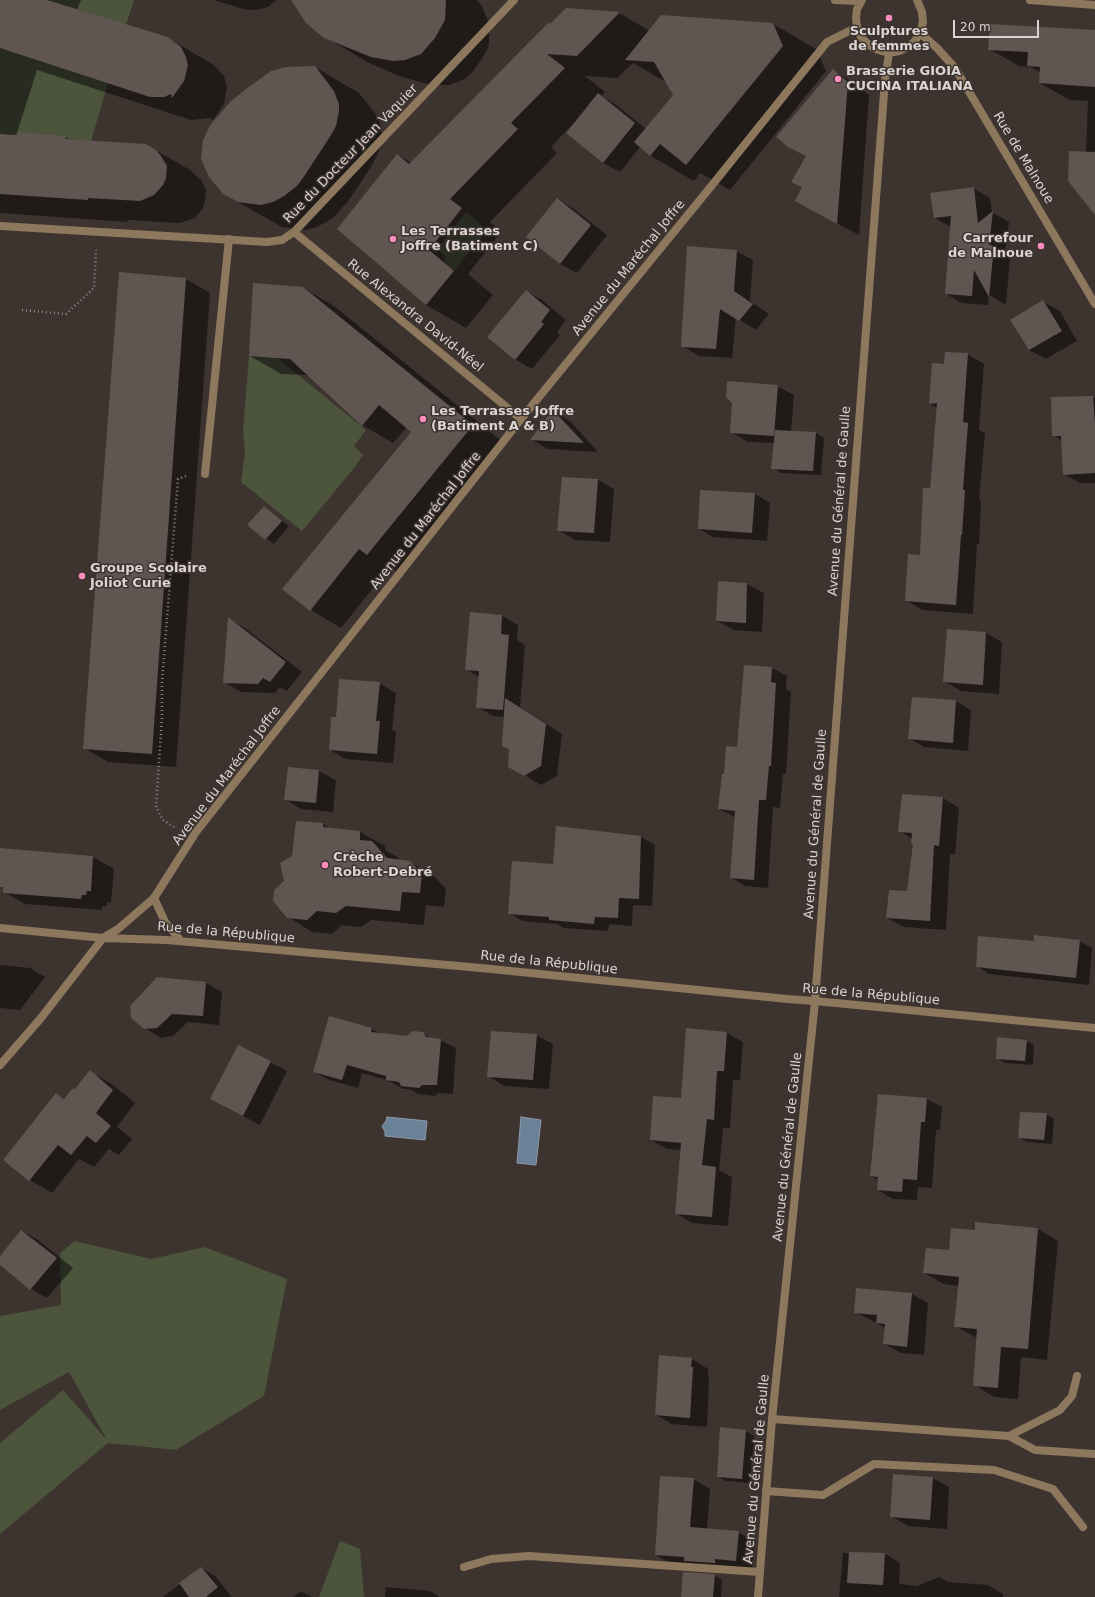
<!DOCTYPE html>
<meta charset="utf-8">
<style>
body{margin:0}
#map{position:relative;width:1095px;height:1597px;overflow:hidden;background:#3d3430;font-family:"DejaVu Sans",sans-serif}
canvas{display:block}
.scale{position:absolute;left:953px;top:20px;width:86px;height:18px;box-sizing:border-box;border:2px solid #dbd4d2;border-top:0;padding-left:5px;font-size:12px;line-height:14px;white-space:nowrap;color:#dbd4d2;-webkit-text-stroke:3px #3d3430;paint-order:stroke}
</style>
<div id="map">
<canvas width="1095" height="1597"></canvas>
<div class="scale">20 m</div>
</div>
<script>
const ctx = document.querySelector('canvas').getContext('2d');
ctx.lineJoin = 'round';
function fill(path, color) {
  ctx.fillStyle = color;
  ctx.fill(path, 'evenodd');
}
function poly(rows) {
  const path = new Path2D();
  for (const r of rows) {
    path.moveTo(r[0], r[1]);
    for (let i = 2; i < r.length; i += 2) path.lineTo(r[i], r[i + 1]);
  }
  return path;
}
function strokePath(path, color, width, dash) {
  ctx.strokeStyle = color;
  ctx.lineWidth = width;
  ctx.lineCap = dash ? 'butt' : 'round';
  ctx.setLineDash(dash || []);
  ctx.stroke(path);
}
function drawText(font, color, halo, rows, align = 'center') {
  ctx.font = font + ' "DejaVu Sans",sans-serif';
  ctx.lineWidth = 3;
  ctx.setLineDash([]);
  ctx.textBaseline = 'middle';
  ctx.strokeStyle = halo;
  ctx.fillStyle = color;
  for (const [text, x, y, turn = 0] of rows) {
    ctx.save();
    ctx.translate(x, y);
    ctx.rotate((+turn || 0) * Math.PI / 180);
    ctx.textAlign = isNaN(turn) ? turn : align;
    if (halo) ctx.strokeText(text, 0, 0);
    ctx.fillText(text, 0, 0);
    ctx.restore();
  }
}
fill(poly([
 [47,0,134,0,126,25],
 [0,48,108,83,91,141,65,139,65,136,19,133,18,135,0,134],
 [466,212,487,230,454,271,443,262,446,257,437,249],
 [249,356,276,357,366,430,354,446,363,455,354,468,302,531,241,482,245,453,243,430],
 [75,1241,151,1259,205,1247,287,1279,264,1396,176,1450,108,1443,0,1534,0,1443,63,1390,107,1440,69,1372,0,1410,0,1316,61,1305,60,1253],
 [340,1541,360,1549,364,1597,319,1597]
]), '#4c543c');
const water = poly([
 [387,1117,427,1121,425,1140,385,1136,385,1132,382,1126,386,1121,387,1117],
 [521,1117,541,1120,536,1165,517,1163,521,1117]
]);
fill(water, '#6b8198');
strokePath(water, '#8d9aa9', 1);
fill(poly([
 [0,0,81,0,77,10,168,38,214,65,224,76,227,88,224,104,213,120,209,118,191,120,37,70,16,136,65,137,71,140,150,147,190,170,201,180,206,190,205,201,203,208,195,218,180,223,128,220,127,222,0,213],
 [214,0,277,0,268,7,256,10,243,9],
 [297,0,477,0,482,6,488,21,489,28,489,45,486,52,474,70,465,79,449,85,431,85,402,77,369,63,325,37],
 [566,9,619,13,650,31,773,24,816,49,826,71,730,190,700,173,694,181,651,156,640,147,620,172,603,163,572,125,551,147,557,153,490,222,501,232,468,274,493,295,466,328,426,305,397,155,412,163],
 [633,63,666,82,674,95,646,129,615,104,601,96,605,92,585,76,617,78],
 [1095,31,1095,214,1086,152,1088,101,1070,100,1040,83,1041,73,1031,67,1019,66,989,49],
 [315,67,359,93,375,113,380,123,382,137,379,151,371,167,349,200,333,218,317,227,306,230,282,227,229,197],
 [833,70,854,83,869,95,859,235,817,213,803,187,807,157],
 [973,188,990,198,992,212,1009,222,1005,254,1010,256,1006,305,989,295,988,305,962,303,946,294,951,227,935,218],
 [558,199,574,209,607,235,577,273,560,264,527,237],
 [736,251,753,260,750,301,769,314,756,330,736,318,732,358,699,356,682,346],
 [186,279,210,293,176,767,108,762,84,748],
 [303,288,334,306,504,443,398,572,390,567,341,628,311,610,412,432,407,427,393,443,362,425,309,375,281,374,250,356],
 [526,291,542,300,566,320,557,332,560,335,532,369,516,360,488,337],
 [1043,302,1060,311,1077,341,1046,359,1029,350],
 [967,354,984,364,979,430,985,433,979,500,981,501,979,544,977,544,973,614,922,610,906,600,921,556,930,489,937,408,930,404,945,365],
 [777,386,794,395,791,432,816,433,824,438,821,475,781,473,773,468,775,443,748,442,731,432],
 [1093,397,1095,398,1095,483,1080,483,1064,474,1063,441,1053,435],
 [554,411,570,421,598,452,547,449,531,439],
 [598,480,614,489,610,542,575,540,558,530],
 [755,494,770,503,767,541,713,537,699,529],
 [264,507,289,526,274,544,249,525],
 [719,582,747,584,764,593,762,632,734,630,717,621],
 [471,613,502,616,518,625,517,640,525,645,520,707,562,734,557,776,541,785,509,766,510,749,505,717,493,716,477,707,479,677,466,669],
 [229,619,245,628,302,672,287,691,280,687,275,693,241,692,224,682],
 [948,630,986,633,1002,642,999,694,961,691,944,681],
 [745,666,772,668,787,676,786,689,791,692,786,774,783,774,780,808,773,807,768,888,745,886,731,877,735,817,719,809,725,775,738,748],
 [379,683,396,693,392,730,396,732,393,763,346,759,330,750],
 [956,701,971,710,968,751,924,747,909,738],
 [289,768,319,771,336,780,333,812,301,809,285,799],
 [943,798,959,808,955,854,950,854,946,930,904,927,887,918,908,892,914,844,912,839,900,831],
 [323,824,331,829,360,832,385,846,385,850,397,857,400,860,409,862,434,876,446,889,444,907,426,905,424,925,371,920,361,927,342,925,332,934,312,932,288,917,285,881,293,856],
 [557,827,641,837,655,845,652,906,633,905,632,926,609,924,608,931,564,928,557,924,523,921,509,913,554,865],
 [0,849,93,857,114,869,111,903,107,902,107,906,102,906,102,910,25,904,4,892,4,889,0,886],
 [1079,941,1092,948,1089,985,989,974,977,966,1035,942],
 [0,965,30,968,45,977,20,1010,0,1008],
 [158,978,206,983,222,992,219,1025,188,1022,173,1036,161,1038,145,1028],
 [330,1017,372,1029,381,1034,408,1037,422,1033,432,1039,440,1040,456,1048,453,1094,438,1093,435,1096,418,1094,410,1089,403,1089,387,1080,362,1073,358,1088,329,1080,314,1072],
 [727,1033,743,1042,740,1080,733,1080,730,1128,723,1128,719,1170,732,1177,728,1226,692,1223,676,1213,682,1150,667,1149,651,1140,682,1099],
 [536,1035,553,1044,549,1089,504,1086,488,1076],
 [1026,1041,1034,1045,1033,1065,1005,1063,997,1058],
 [239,1046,287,1071,260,1125,228,1108],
 [90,1072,112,1084,135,1103,117,1127,132,1139,119,1155,109,1149,94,1167,79,1159,52,1193,30,1180,57,1094,65,1099,73,1089,75,1090],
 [879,1095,927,1099,942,1107,940,1130,936,1130,932,1188,918,1187,917,1200,893,1199,878,1190,879,1180,871,1176],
 [1046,1114,1054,1119,1052,1144,1027,1142,1019,1137],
 [1038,1229,1058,1241,1047,1360,1021,1357,1018,1399,994,1397,974,1385,977,1338,955,1326,959,1286,944,1284,924,1273,950,1251],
 [22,1231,38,1240,73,1268,47,1298,31,1289,0,1264,0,1258],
 [912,1294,928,1303,924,1355,901,1353,884,1344,886,1328,855,1312],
 [692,1359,708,1369,708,1376,709,1377,707,1427,672,1424,656,1415],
 [746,1431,754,1436,750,1483,726,1481,718,1477],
 [933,1478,949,1487,947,1529,908,1526,891,1516],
 [693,1479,710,1489,707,1529,738,1532,755,1542,752,1570,672,1564,656,1555],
 [843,1553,885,1554,900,1563,899,1584,917,1586,939,1577,948,1582,988,1585,1003,1594,1003,1597,839,1597],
 [201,1568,215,1576,231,1596,229,1597,163,1597],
 [714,1575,722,1580,721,1597,685,1597],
 [386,1587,430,1591,440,1597,385,1597],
 [301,1591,312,1597,293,1597]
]), '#0007');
fill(poly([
 [0,0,47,0,168,37,181,47,186,57,188,65,184,81,172,98,171,94,164,97,150,97,0,48],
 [291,0,446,0,445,20,435,38,421,54,405,60,393,61,371,57,324,38,306,23],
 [566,8,620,12,577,56,547,54,565,68,511,123,518,129,450,199,462,208,429,250,454,271,426,305,337,229,397,154,409,164,549,22,550,24],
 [661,15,773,23,783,46,686,165,660,144,650,156,634,142,673,95,654,62,625,60],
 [990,24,1095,30,1095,87,1039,83,1040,67,1027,66,1028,52,988,50],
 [315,66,334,91,339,104,339,111,336,126,331,135,305,175,297,186,284,196,273,202,261,205,238,202,223,194,209,177,201,159,203,140,211,124,231,101,246,89,271,71,286,67],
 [833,69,848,82,837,224,795,201,802,187,791,182,806,156,788,147,776,137],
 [598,93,635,123,603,163,566,133],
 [18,132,66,136,65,139,146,144,156,150,161,156,167,166,166,178,163,185,154,195,140,201,88,198,88,200,0,194,0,134,18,135],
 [1069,151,1095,152,1095,215,1068,181],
 [974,187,978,223,993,211,989,245,994,246,989,297,974,270,972,296,945,294,951,216,934,218,930,193],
 [557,198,591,225,560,264,526,237],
 [687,246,737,250,734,291,753,304,739,321,720,309,716,349,681,347],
 [119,272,186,278,152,754,83,749],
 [253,283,303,287,473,425,367,555,359,549,310,611,282,589,411,432,379,405,362,426,290,359,249,356],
 [526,290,550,310,541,322,544,324,515,360,487,337],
 [1043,300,1062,331,1029,350,1010,320],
 [945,352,968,353,963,422,968,423,963,490,965,490,962,535,961,535,956,605,905,601,908,554,920,555,923,488,930,488,937,403,929,404,932,363,944,364],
 [727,381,778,385,774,436,730,433,732,403,726,397],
 [1093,396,1095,425,1095,473,1063,475,1061,436,1052,436,1051,397],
 [553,410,584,443,530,440],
 [775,430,816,432,813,471,771,469],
 [562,477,598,479,594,533,557,531],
 [700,490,755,493,752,533,698,529],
 [264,506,282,521,265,540,247,525],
 [718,581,747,583,746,623,716,621],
 [470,612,502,615,501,634,509,635,503,710,476,708,479,671,465,670],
 [228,617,286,662,270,682,263,678,258,684,223,683],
 [947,629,986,632,983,685,943,682],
 [744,665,772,667,771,682,776,683,771,766,769,766,766,800,759,800,754,880,730,878,735,811,718,809,722,774,724,774,726,746,737,747],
 [339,679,380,682,376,721,380,721,377,754,329,750,331,717,336,717],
 [912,697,956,700,953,743,908,739],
 [505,698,546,724,541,766,524,776,508,767,509,749,502,746],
 [288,767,319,770,316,803,284,800],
 [902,794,943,797,939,846,934,845,930,921,886,918,889,890,907,891,913,844,911,844,912,833,898,832],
 [296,821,323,823,323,827,360,831,360,840,372,841,387,858,410,861,422,874,420,893,402,892,400,911,346,906,336,913,317,911,307,920,287,918,273,901,274,890,284,881,280,863,292,856],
 [556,826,641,836,639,899,619,898,618,918,595,917,594,924,549,920,549,917,508,914,512,861,553,864],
 [0,848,93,856,91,891,87,891,86,895,82,895,81,899,3,893,3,887,0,887],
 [1034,935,1080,940,1076,978,976,967,978,936,1034,941],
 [157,977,206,982,203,1016,172,1014,157,1028,144,1029,131,1018,130,1006],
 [329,1016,372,1028,371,1032,407,1036,412,1031,423,1032,426,1037,441,1039,437,1085,422,1085,419,1088,401,1086,399,1082,386,1080,386,1076,347,1065,342,1080,313,1072],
 [686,1028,727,1032,724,1071,717,1071,714,1120,707,1119,702,1165,716,1167,712,1217,675,1214,681,1143,650,1140,653,1096,681,1098],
 [491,1031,537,1034,533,1080,487,1077],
 [997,1037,1027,1040,1025,1061,996,1059],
 [238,1045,271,1061,243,1116,210,1099],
 [90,1070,113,1090,96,1113,111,1126,96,1143,87,1136,71,1155,58,1145,29,1181,3,1160,56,1093,64,1099,73,1088,74,1090],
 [878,1094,927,1098,925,1122,921,1122,917,1180,903,1179,902,1192,877,1190,878,1177,870,1176],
 [1020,1112,1047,1113,1044,1140,1018,1138],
 [975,1222,1038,1228,1028,1349,1001,1347,998,1388,973,1386,977,1329,954,1327,959,1277,923,1273,926,1248,949,1250,951,1228,975,1230],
 [21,1230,57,1258,30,1290,0,1265,0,1256],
 [856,1288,912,1293,907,1347,883,1344,885,1324,876,1323,877,1315,854,1313],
 [659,1355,692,1358,691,1367,693,1367,690,1418,655,1415],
 [720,1427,746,1430,742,1479,717,1477],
 [893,1474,933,1477,930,1520,890,1517],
 [660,1476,694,1478,690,1527,739,1531,736,1561,715,1559,715,1563,684,1561,684,1557,655,1555],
 [849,1552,885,1553,883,1585,847,1583],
 [201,1567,218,1587,206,1597,189,1597,179,1583],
 [683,1572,715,1574,713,1597,681,1597]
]), '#605551');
strokePath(poly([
 [22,310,66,314,94,288,96,250],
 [174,827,163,820,156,807,162,717,162,682,178,479,186,476]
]), '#908885', 2.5, [1, 3]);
strokePath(poly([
 [205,474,229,239],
 [772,1419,1009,1436,1035,1450,1095,1454],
 [1009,1436,1060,1410,1072,1396,1077,1376],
 [766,1491,823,1495,874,1464,994,1470,1053,1489,1083,1527],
 [464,1567,491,1559,529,1556,760,1572]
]), '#8e785d', 8);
strokePath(poly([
 [920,33,937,48,955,68,1095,304],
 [0,226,267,242,282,240,294,232,514,0],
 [294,232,521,419],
 [154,898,165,922,181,941],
 [0,928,103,938,167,940,481,968,787,999,815,1001,1095,1028],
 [0,1065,41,1018,103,938,118,929,154,898,196,832,521,419,713,184,827,42,857,27]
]), '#8e785d', 8);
strokePath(poly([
 [835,0,861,1],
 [862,0,857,9,856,18,857,27,861,37,869,45,878,50,889,53,899,51,908,47,915,41,920,33,923,22,922,12,917,0],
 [1030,0,1095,5],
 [758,1597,772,1419,815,1001,885,80,889,53]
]), '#8e785d', 8);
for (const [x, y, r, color] of [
 [889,18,4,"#fd8ebe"],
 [838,79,4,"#fd8ebe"],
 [393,239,4,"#fd8ebe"],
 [1041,246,4,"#fd8ebe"],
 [423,419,4,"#fd8ebe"],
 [82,576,4,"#fd8ebe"],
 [325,865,4,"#fd8ebe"]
]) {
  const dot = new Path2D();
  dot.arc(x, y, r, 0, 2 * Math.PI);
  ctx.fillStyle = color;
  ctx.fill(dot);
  strokePath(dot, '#3d3430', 1.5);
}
drawText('bold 13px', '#dbd4d2', '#3d3430', [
 ["Sculptures",889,32,"center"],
 ["de femmes",889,47,"center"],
 ["Brasserie GIOIA",846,72],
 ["CUCINA ITALIANA",846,87],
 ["Les Terrasses",401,232],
 ["Joffre (Batiment C)",401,247],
 ["Carrefour",1033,239,"right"],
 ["de Malnoue",1033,254,"right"],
 ["Les Terrasses Joffre",431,412],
 ["(Batiment A & B)",431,427],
 ["Groupe Scolaire",90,569],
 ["Joliot Curie",90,584],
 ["Crèche",333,858],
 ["Robert-Debré",333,873]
], 'left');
drawText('13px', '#dbd4d2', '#3d3430', [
 ["Rue du Docteur Jean Vaquier",351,154,-46],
 ["Rue de Malnoue",1023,158,59],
 ["Avenue du Maréchal Joffre",629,268,-51],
 ["Rue Alexandra David-Néel",415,316,39],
 ["Avenue du Général de Gaulle",840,501,-86],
 ["Avenue du Maréchal Joffre",426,521,-52],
 ["Avenue du Maréchal Joffre",227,776,-53],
 ["Avenue du Général de Gaulle",816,824,-86],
 ["Rue de la République",226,933,5],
 ["Rue de la République",549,963,6],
 ["Rue de la République",871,995,5],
 ["Avenue du Général de Gaulle",788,1147,-84],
 ["Avenue du Général de Gaulle",757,1469,-85]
]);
</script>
